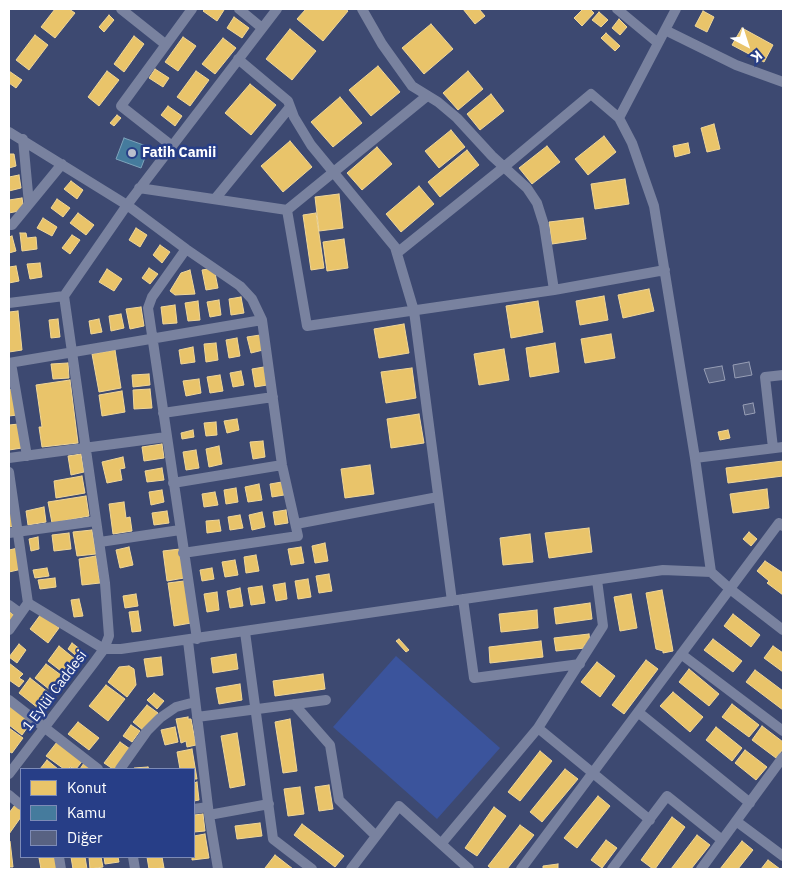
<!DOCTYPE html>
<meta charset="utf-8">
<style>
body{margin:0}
#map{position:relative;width:792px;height:878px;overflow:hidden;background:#3d4971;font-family:"IBM Plex Sans",sans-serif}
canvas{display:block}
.frame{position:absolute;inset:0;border:10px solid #fff;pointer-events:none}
.legend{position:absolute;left:20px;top:768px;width:175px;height:90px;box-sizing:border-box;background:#273e87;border:1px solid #7d8bb7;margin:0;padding:6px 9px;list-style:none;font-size:15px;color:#fff}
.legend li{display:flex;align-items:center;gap:10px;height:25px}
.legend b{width:25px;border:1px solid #7d8bb7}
.north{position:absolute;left:722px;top:20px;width:50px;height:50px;-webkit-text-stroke:4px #273e87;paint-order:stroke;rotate:140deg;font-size:14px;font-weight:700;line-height:20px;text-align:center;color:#fff}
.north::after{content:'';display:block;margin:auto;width:18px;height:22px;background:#fff;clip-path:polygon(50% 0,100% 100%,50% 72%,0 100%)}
</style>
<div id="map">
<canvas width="792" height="878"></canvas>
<div class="frame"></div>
<ul class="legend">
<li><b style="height:14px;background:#e9c46a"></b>Konut</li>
<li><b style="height:14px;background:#457b9d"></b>Kamu</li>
<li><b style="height:14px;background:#586282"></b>Diğer</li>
</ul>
<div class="north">K</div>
</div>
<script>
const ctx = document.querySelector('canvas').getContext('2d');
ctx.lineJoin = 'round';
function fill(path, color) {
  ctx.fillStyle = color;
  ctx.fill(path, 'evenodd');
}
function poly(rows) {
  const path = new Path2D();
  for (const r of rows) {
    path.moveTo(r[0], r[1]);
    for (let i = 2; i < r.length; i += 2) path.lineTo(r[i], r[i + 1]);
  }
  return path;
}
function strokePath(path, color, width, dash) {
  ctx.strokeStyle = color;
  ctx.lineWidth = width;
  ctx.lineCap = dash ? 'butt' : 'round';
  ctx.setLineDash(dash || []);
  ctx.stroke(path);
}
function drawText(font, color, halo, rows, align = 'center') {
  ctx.font = font + ' "IBM Plex Sans",sans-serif';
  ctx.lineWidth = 5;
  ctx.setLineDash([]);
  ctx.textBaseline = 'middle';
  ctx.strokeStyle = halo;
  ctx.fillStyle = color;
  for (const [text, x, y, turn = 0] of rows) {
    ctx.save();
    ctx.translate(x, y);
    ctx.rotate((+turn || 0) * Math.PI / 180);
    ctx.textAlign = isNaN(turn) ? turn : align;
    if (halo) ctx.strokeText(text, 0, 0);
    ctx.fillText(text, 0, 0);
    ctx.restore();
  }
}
fill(poly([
 [396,656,500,748,437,819,333,727]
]), '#3b549c');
const homes = poly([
 [55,9,69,9,75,13,55,38,41,27,55,9],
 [205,9,223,9,224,10,217,21,203,11,205,9],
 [306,9,345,9,348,11,323,41,297,19,306,9],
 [463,9,479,9,485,16,475,24,463,9],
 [583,9,590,9,594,13,582,26,574,18,583,9],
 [703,11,714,17,707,32,695,26,703,11],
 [599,12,608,20,601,27,592,20,599,12],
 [109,15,114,20,104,32,99,27,109,15],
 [234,17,249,28,242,38,227,28,234,17],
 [619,19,627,27,620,35,612,28,619,19],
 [431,24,453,49,424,74,402,48,431,24],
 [742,28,773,45,764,62,732,45,742,28],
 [290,29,316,51,292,80,266,59,290,29],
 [606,33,620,46,615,51,601,38,606,33],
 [35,35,48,45,29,70,16,60,35,35],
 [134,36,144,44,124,72,114,64,134,36],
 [183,37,196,46,178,71,165,62,183,37],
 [223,38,236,48,215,74,202,64,223,38],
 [378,66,400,92,371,116,349,90,378,66],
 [155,69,169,78,163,87,149,78,155,69],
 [9,71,22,80,16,88,9,83,9,71],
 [107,71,119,80,99,106,88,97,107,71],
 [196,71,209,80,190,106,177,97,196,71],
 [468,71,483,89,458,110,443,93,468,71],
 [250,84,276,105,251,135,225,113,250,84],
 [491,94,504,111,480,130,467,114,491,94],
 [340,97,362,123,333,147,311,122,340,97],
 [168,106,182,116,175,126,161,115,168,106],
 [117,115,121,118,114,126,110,123,117,115],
 [714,124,720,149,707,152,701,128,714,124],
 [451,130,465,147,439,168,425,151,451,130],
 [604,136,616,152,588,175,575,159,604,136],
 [290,141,312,167,283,192,261,166,290,141],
 [688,143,690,153,675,157,673,146,688,143],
 [547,146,560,162,532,184,519,168,547,146],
 [377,147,392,164,362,190,347,173,377,147],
 [467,150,479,165,440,197,428,182,467,150],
 [9,154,14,154,16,166,9,168,9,154],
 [19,175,21,188,9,191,9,177,19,175],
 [625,179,629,204,595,209,591,184,625,179],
 [71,181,83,190,77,199,64,189,71,181],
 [419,186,434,204,401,232,386,214,419,186],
 [339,194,343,228,319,231,315,197,339,194],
 [22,198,24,210,9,213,9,200,22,198],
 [57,199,70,208,63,217,51,208,57,199],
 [78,213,94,225,86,235,70,223,78,213],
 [316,213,324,268,311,270,303,215,316,213],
 [43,218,57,227,52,236,37,228,43,218],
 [583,218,586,239,552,244,549,222,583,218],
 [136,228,147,235,140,247,129,240,136,228],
 [20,233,26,233,27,238,36,237,37,249,22,251,20,233],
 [72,235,80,240,70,254,62,248,72,235],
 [12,236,16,251,9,253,9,237,12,236],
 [344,239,348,268,327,271,323,242,344,239],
 [160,245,170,252,162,263,153,255,160,245],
 [40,263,42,277,30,279,27,264,40,263],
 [16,266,19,281,9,283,9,267,16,266],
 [149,268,158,274,150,284,142,278,149,268],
 [214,268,218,288,206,290,202,270,214,268],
 [107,269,122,279,114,291,99,282,107,269],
 [190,270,195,294,175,295,170,291,181,273,190,270],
 [649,289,654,311,623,318,618,295,649,289],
 [604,296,608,320,580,325,576,301,604,296],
 [241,297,244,313,231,315,229,299,241,297],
 [219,300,221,315,210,317,207,302,219,300],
 [198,301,200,320,188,321,185,303,198,301],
 [538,301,543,332,511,338,506,306,538,301],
 [175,305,177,323,163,324,161,307,175,305],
 [141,307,144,326,130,329,126,309,141,307],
 [18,311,22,350,9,352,9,312,18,311],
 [121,314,124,328,111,331,109,316,121,314],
 [58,319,60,337,51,338,49,320,58,319],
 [99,319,102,332,91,334,89,321,99,319],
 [404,324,409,353,379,358,374,329,404,324],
 [611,334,615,358,585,363,581,339,611,334],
 [260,335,263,350,251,353,247,337,260,335],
 [237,338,240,356,229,358,226,340,237,338],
 [216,343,218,360,206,362,204,344,216,343],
 [555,343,559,372,530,377,526,348,555,343],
 [193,347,195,362,181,364,179,350,193,347],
 [504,349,509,380,479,385,474,354,504,349],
 [115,350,121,388,99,392,92,354,115,350],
 [68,363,69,378,53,379,51,364,68,363],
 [264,367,267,385,255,387,252,369,264,367],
 [412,368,416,398,386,403,381,372,412,368],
 [241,371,244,385,233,387,230,373,241,371],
 [149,374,150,385,133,387,132,375,149,374],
 [220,375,223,391,210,393,207,377,220,375],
 [199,379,201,393,186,396,183,381,199,379],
 [70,380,78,443,42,447,39,427,42,427,36,385,70,380],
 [13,389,17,415,9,416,9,390,13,389],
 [150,389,152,408,134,409,133,390,150,389],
 [122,391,125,412,102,416,99,395,122,391],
 [419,414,424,443,391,448,387,419,419,414],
 [237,419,239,430,227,433,224,421,237,419],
 [216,422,217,435,206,436,204,423,216,422],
 [19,424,22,448,9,450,9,425,19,424],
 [193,430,194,437,182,439,181,433,193,430],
 [728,430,730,438,720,440,718,432,728,430],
 [263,441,265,457,253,459,250,442,263,441],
 [162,444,164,458,144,461,142,447,162,444],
 [219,446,222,464,209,467,206,449,219,446],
 [196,450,199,468,186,470,183,452,196,450],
 [81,454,84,472,71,475,68,456,81,454],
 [123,457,125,468,120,469,122,480,107,483,102,462,123,457],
 [783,461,783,476,728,483,726,468,783,461],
 [370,465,374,494,345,498,341,469,370,465],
 [162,468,164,480,147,482,145,471,162,468],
 [82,476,85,493,56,498,54,481,82,476],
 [282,482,284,495,272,497,270,484,282,482],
 [259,484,262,500,248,502,245,487,259,484],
 [236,488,238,502,226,504,224,490,236,488],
 [767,489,769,508,733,513,730,494,767,489],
 [162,490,164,502,151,505,149,492,162,490],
 [215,492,218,505,204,507,202,494,215,492],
 [86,496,89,516,52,523,48,502,86,496],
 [124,502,126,518,130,517,132,531,113,534,109,504,124,502],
 [44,507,46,522,28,525,26,511,44,507],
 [9,509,12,509,14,526,9,527,9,509],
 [286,510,288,523,275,525,273,512,286,510],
 [167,511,169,523,154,525,152,513,167,511],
 [262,512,265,527,252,530,249,515,262,512],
 [240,515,243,528,230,530,228,517,240,515],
 [219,520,221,531,207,533,206,521,219,520],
 [589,528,592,552,549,558,545,533,589,528],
 [92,530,96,554,77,556,73,532,92,530],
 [749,532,757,539,751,546,743,539,749,532],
 [69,533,71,549,54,551,52,535,69,533],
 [530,534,533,562,503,565,500,538,530,534],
 [38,537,39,549,31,551,29,539,38,537],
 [325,543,328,561,315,563,312,546,325,543],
 [129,547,133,565,120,568,116,550,129,547],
 [301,547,304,563,291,565,288,549,301,547],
 [18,548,22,569,9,572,9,550,18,548],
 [180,549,184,578,167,581,163,551,180,549],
 [256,555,259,571,246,573,244,557,256,555],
 [96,556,100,583,82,585,79,559,96,556],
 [235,560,238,575,225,577,222,562,235,560],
 [765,561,783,573,783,595,767,583,769,581,757,571,765,561],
 [47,568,49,576,35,578,33,570,47,568],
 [212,568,214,579,202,581,200,570,212,568],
 [329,574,332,591,319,593,316,576,329,574],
 [55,578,56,587,40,589,38,580,55,578],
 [308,579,311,597,298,599,295,581,308,579],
 [184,581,191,623,174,626,168,583,184,581],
 [285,583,287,599,276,601,273,585,285,583],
 [262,586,265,603,251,605,248,588,262,586],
 [240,588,243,606,230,608,227,591,240,588],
 [662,590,673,651,663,653,663,651,656,649,646,593,662,590],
 [217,592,219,610,207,612,204,594,217,592],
 [136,594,138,606,125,608,123,596,136,594],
 [631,594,637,628,620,631,614,597,631,594],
 [79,599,83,616,74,617,71,600,79,599],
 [590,603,592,619,556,624,554,608,590,603],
 [537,610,538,628,501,632,499,614,537,610],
 [9,611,17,618,9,629,9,611],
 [138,611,141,631,132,632,129,612,138,611],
 [41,614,59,628,48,643,30,629,41,614],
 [733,614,760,635,751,647,724,626,733,614],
 [589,634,590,642,588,645,584,645,585,648,556,651,554,638,589,634],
 [399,639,409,650,406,652,396,641,399,639],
 [713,639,742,661,733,672,704,650,713,639],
 [541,641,543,657,490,663,489,647,541,641],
 [72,643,85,653,80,659,68,649,72,643],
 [19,644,26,650,17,663,9,657,19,644],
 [59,646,81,664,70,678,48,661,59,646],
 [773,646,783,653,783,672,764,658,773,646],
 [236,654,238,669,213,673,211,658,236,654],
 [161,657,163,675,147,677,144,659,161,657],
 [646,660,658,669,624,714,612,705,646,660],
 [597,662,615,676,600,697,581,682,597,662],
 [9,663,23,674,19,678,24,681,19,687,9,680,9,663],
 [46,664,65,678,54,693,35,678,46,664],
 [129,666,134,669,136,685,127,697,108,682,119,667,129,666],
 [689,669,719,694,709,706,679,682,689,669],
 [755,670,783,691,783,710,746,682,755,670],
 [323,674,325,689,275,696,273,681,323,674],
 [30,678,54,697,43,712,19,693,30,678],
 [240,684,242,700,219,704,216,688,240,684],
 [106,685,125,699,108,721,89,706,106,685],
 [673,692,703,717,690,732,660,706,673,692],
 [154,693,164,701,157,709,147,700,154,693],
 [9,703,32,721,22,735,9,725,9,703],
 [732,704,759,725,749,737,722,717,732,704],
 [147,705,158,713,144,731,133,722,147,705],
 [188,717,188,719,191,719,196,745,187,747,186,741,181,743,176,719,188,717],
 [290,719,297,771,283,773,275,722,290,719],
 [78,722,99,738,89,750,68,734,78,722],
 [131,725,140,731,132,742,123,736,131,725],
 [762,726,783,742,783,749,776,758,752,740,762,726],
 [175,727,178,742,165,745,161,730,175,727],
 [716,727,742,748,732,761,706,740,716,727],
 [9,728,23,738,12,753,10,752,9,753,9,728],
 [237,733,245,785,230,788,221,736,237,733],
 [57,742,84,759,76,769,70,767,68,769,64,769,46,756,57,742],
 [120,742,130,749,115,769,113,769,104,763,120,742],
 [192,749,197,779,194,779,194,769,180,769,177,752,192,749],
 [745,750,767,767,756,780,735,763,745,750],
 [540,751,552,761,520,801,508,792,540,751],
 [47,760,58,769,40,769,47,760],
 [84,763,92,769,80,769,84,763],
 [148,767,149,769,134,769,134,768,148,767],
 [565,769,578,779,542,822,530,812,565,769],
 [197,782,199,800,194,801,194,783,197,782],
 [329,785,333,809,319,811,315,787,329,785],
 [300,787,304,814,288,816,284,789,300,787],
 [598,796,610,806,577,848,564,838,598,796],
 [15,805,21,810,21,817,9,834,9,813,15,805],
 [494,807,506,816,477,856,465,848,494,807],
 [203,814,205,831,194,832,194,815,203,814],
 [672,817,685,827,655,869,653,869,641,860,672,817],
 [260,823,262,836,237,839,235,826,260,823],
 [302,824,344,856,335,867,294,835,302,824],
 [520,825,534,835,507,869,492,869,488,866,520,825],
 [205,834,209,858,192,860,192,857,194,857,194,836,205,834],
 [697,835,710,845,691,869,671,869,697,835],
 [606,840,617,848,602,868,591,860,606,840],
 [9,841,10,841,13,867,9,867,9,841],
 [742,841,753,850,738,869,720,869,742,841],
 [275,855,293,869,267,869,265,868,275,855],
 [45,857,55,857,58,869,41,869,39,858,45,857],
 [71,857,85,857,87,869,73,869,71,857],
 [89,857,101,857,103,867,90,869,89,857],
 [104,857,118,857,119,862,105,864,104,857],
 [147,857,162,857,164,868,149,869,147,857],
 [768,860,780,869,761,869,768,860],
 [558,864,558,869,543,869,543,866,558,864]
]);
fill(homes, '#e9c46a');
strokePath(homes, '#f0d697', 1);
const public = poly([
 [124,138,149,147,141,168,116,159,124,138]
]);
fill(public, '#457b9d');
strokePath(public, '#7da3ba', 1);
const building = poly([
 [749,362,752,375,735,378,733,365,749,362],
 [722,366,725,380,709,383,704,369,722,366],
 [753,403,755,413,745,415,743,405,753,403]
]);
fill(building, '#586282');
strokePath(building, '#979eb5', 1);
strokePath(poly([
 [121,9,165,44],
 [239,9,262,28],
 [362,9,382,44,412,86,438,102,457,118,492,156,527,188,537,203,544,225,554,290],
 [617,9,658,43],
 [665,30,736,65,783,82],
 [238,59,288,101,294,117,311,145,395,247,414,311,452,601],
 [619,118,676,9],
 [9,132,127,205,186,249,240,286,252,299,262,320,282,465,298,536,183,553],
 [23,139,29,204],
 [172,146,121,106,192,9],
 [139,188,287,210,307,326,554,290,665,270],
 [215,199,290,107],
 [287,210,427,96],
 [9,225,12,225,62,164],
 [186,249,152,297,148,308,197,639],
 [397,253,504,167,591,94,619,118,632,143,654,206,695,458],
 [9,303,64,296,127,205,277,9],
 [9,363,262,320],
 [11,363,27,456],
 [163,413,273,397],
 [773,448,765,377,783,375],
 [9,458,166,437],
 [9,472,28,603,9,630],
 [173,483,282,465],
 [296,524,438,497],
 [9,533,96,521],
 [100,542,180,530],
 [711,572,695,458,783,447],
 [463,599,474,678,580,664],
 [28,603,104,649,121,649,663,570,711,572,730,589,783,630],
 [9,605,20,613],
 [245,632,273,839,312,869],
 [188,641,209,815,218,869],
 [681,654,783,731],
 [9,700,98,769],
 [294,704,330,745,339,800,376,836],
 [638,712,750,803],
 [197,717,326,700],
 [538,728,650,820],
 [120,769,147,731,160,718,176,707,195,702],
 [9,774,93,664,104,649,109,636,105,583,64,296],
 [9,795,21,805],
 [194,809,208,807],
 [209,815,269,804],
 [736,821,783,856],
 [441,844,538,728,603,626,597,580],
 [59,857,61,869],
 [133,857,135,869],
 [351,869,399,806,469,869],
 [521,869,779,523,783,526],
 [612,869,667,796,722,840],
 [701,869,783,757]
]), '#79829f', 10);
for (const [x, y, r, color] of [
 [132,153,5,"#bbbfcd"]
]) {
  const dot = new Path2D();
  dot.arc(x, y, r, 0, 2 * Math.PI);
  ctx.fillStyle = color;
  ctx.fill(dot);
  strokePath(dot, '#273e87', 2);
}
drawText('bold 14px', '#fff', '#273e87', [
 ["Fatih Camii",142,153]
], 'left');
drawText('14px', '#fff', '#273e87', [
 ["1 Eylül Caddesi",55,691,-53]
]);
</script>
